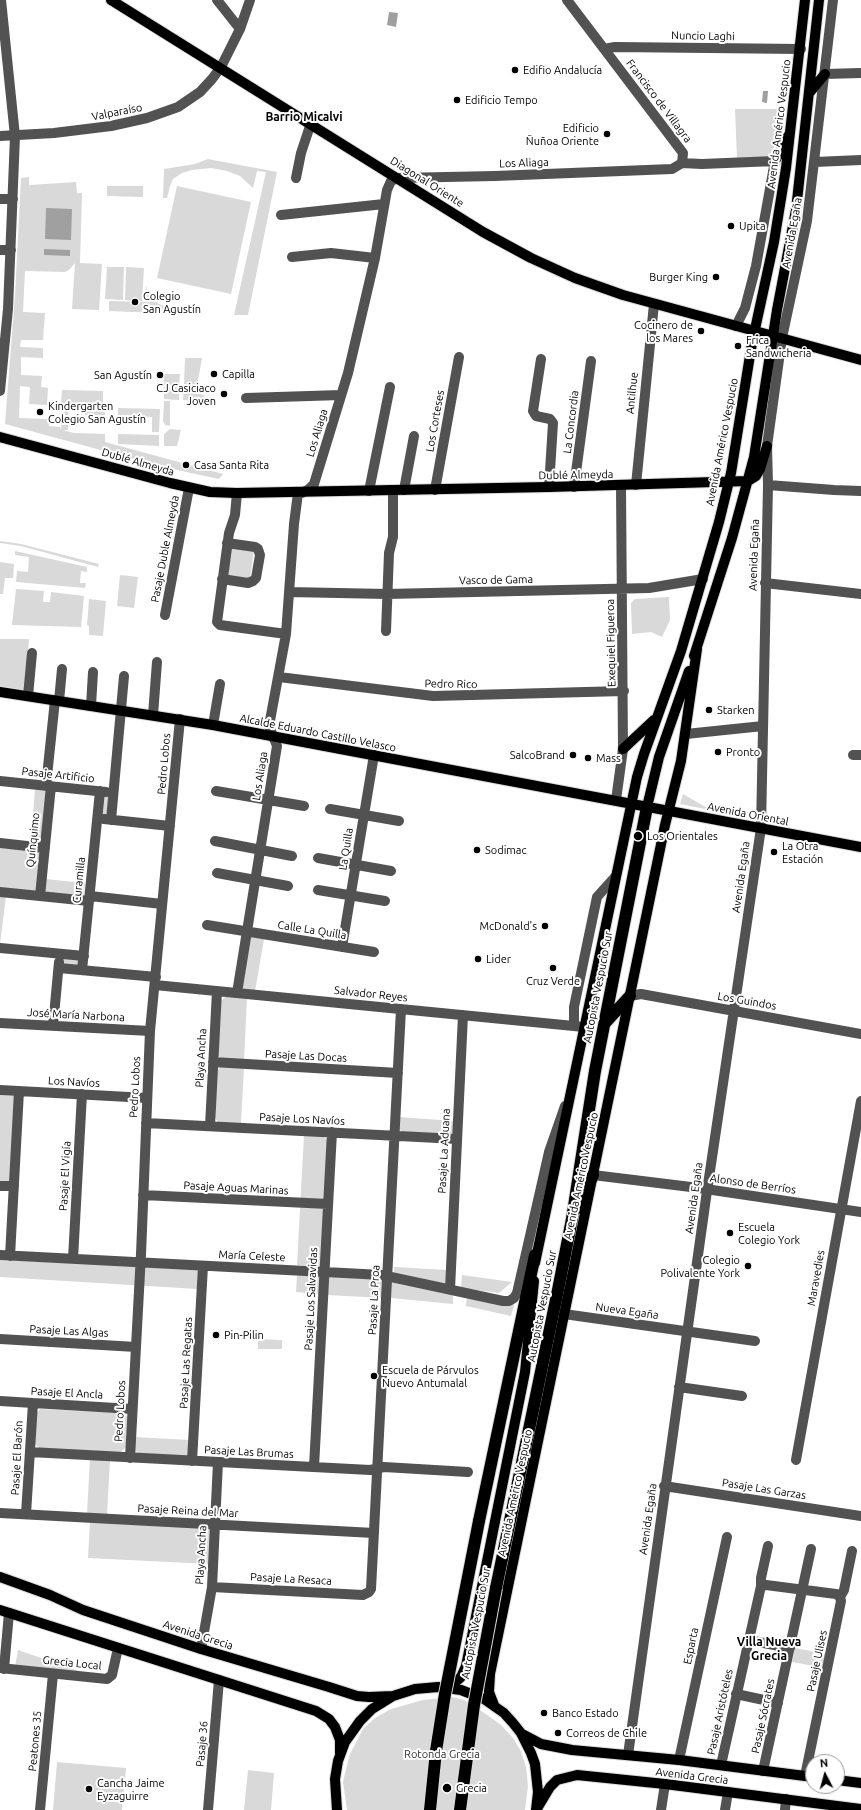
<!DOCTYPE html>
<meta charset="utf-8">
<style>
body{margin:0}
#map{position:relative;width:861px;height:1810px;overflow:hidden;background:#fff;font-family:Ubuntu,sans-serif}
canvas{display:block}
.north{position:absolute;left:805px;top:1754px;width:40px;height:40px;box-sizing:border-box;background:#fff;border:1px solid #999;border-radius:50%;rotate:354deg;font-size:11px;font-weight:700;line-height:16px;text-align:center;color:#000}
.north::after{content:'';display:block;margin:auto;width:14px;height:18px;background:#000;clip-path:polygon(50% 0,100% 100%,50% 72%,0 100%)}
</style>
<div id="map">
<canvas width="861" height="1810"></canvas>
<div class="north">N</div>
</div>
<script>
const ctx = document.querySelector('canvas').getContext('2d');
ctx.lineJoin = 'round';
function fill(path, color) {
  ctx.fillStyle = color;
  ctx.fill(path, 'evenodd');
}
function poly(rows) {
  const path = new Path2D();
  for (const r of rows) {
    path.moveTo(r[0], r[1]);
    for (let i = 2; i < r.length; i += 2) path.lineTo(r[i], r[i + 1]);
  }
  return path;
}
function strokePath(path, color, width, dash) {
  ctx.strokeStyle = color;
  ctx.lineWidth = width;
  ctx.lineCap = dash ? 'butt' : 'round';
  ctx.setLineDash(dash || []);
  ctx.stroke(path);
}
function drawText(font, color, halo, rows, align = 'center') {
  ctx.font = font + ' Ubuntu,sans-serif';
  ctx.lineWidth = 4;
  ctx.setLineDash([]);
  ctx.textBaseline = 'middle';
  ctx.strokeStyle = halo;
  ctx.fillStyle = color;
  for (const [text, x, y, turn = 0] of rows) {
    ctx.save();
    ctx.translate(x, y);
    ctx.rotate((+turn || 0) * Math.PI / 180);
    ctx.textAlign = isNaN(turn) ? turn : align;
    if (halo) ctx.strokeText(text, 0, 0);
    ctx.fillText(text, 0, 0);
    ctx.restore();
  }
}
fill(poly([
 [735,109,781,109,773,152,769,157,737,159],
 [208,159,277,172,248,315,234,315,266,172,257,171,253,188,240,176,227,171,211,168,192,170,182,173,173,179,170,186,167,198,163,198,164,169,195,164],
 [29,177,29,185,76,182,77,193,82,193,80,263,102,264,99,310,72,309,75,263,69,270,65,272,25,271,23,312,45,313,43,340,21,340,20,347,43,348,43,358,21,357,21,375,42,376,41,387,48,388,47,405,29,404,30,387,20,386,19,418,49,419,49,426,60,427,61,430,62,407,68,407,68,430,63,430,74,433,105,434,105,442,223,474,219,479,163,467,5,424,15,295,21,178],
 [107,186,143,186,143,197,107,196],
 [177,186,251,202,231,294,157,278],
 [107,267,124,267,123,300,105,299],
 [126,267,144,268,142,301,125,300],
 [146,286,149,295,157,303,181,314,109,311,109,301,145,302],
 [185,358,202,358,197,386,184,385],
 [164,374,180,374,179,385,164,385],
 [164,387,179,387,179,400,164,399],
 [184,387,199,388,198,394,204,395,203,401,183,400],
 [62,390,103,391,103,405,61,404],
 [164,401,170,401,170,426,165,425,163,421],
 [85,407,105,408,105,415,85,415],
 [118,408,160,409,159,432,152,432,152,417,118,416],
 [170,429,181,430,177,446,164,446,164,434],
 [118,434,159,435,159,446,118,444],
 [0,541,21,544,99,564,98,567,21,546,0,543],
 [231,547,254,550,250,579,228,576],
 [15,551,87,567,87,572,81,571,80,583,86,583,85,588,16,582,17,571,28,572,29,557,15,555],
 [0,562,14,564,13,578,5,578,3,594,0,594],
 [120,575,138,577,134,608,117,606],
 [16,589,44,591,43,602,50,602,51,592,84,596,81,627,12,625],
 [669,597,670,620,662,637,651,632,632,634,631,603,635,599],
 [89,599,106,601,103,636,89,635,89,626,87,625],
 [0,639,29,639,25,690,0,686],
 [35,789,46,790,42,843,31,841],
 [101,794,112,795,109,817,99,816],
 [683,794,709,809,710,810,680,804],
 [0,844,42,849,38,894,0,890],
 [45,879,85,883,84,896,44,892],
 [0,895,6,896,0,944],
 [250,937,264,939,255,991,241,989],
 [63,957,81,959,80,967,62,966],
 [226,996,247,998,244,1060,222,1059,217,1055,221,1001],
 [222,1066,244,1068,241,1123,218,1123,215,1117,216,1071],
 [0,1095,15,1096,10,1183,0,1182],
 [399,1117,454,1121,454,1132,450,1134,403,1133,398,1128],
 [304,1135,324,1137,328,1141,322,1267,297,1265],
 [0,1260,198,1268,197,1289,0,1277],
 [394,1267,447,1270,446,1284,394,1272],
 [297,1275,321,1276,320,1294,296,1292],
 [462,1275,512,1282,499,1293,461,1288],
 [328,1276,385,1279,384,1298,327,1295],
 [391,1281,453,1293,453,1304,391,1298],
 [467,1296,515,1302,511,1316,466,1306],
 [258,1339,282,1340,282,1349,258,1349],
 [40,1409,123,1413,127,1416,126,1448,120,1452,40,1449,35,1444,36,1414],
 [134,1437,190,1440,189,1458,139,1455,133,1450],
 [90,1458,110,1460,107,1515,87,1514],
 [90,1521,211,1527,209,1564,88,1558],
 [795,1648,826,1654,824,1668,792,1662],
 [18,1650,82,1672,15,1667],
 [452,1697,464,1700,486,1714,501,1725,513,1738,521,1751,526,1767,528,1786,525,1810,347,1810,343,1782,346,1769,350,1754,363,1729,375,1718,391,1709,423,1700],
 [57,1762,126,1768,122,1810,53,1810],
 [248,1770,274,1773,271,1810,244,1810]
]), '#d9d9d9');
fill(poly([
 [389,12,398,13,396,27,387,25],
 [763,91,768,91,767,103,762,102],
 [46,208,72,209,71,240,45,239],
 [44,249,70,250,70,256,44,255]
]), '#a0a0a0');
const major = poly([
 [111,0,483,232,531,258,575,278,623,295,861,360],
 [810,92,825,74],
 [775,161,788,136],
 [0,437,170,483,210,492,237,493,549,487,748,481,756,476,760,469,767,446],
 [694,656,732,538,754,457,777,310,796,210,819,0],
 [0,692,213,725,861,847],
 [623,749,654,720],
 [647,807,659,757,689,671],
 [535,1263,637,777,644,754,681,651,719,522,731,473,752,343,774,242,786,168,805,0],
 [0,1577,50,1595,83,1610,201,1649,329,1687,357,1696,369,1697,393,1696],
 [0,1610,316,1711,329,1719,335,1727,340,1740,340,1753],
 [449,1688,461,1677,466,1666,525,1372,534,1281],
 [494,1705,489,1692,490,1674,665,825,681,761,697,649],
 [522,1734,541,1744,572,1750,679,1760,813,1777],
 [837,1780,861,1783],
 [538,1807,550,1787,557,1780,577,1775,665,1784,861,1809],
 [337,1810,335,1779,338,1761,345,1742,360,1721,372,1709,393,1696,415,1689,438,1687,461,1690,484,1699,504,1713,513,1723,521,1733,531,1753,535,1764,538,1792,536,1810]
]);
const highway = poly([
 [605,1023,630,996],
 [578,1208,593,1175],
 [479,1521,535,1255],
 [496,1588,558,1290,572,1219,595,1071,647,807]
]);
strokePath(major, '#dbdbdb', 12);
strokePath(highway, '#dbdbdb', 14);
strokePath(poly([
 [217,0,240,29],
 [567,0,683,153,682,163],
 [604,49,615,47,801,49],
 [825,74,861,73],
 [0,136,54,133,111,126,147,118,178,107,200,92,212,79,221,67,240,29,250,0],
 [815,162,861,160],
 [682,163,702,164,775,161,756,266,745,308,736,326],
 [296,178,301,153,311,123],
 [0,199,13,199],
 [281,215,384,204],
 [0,250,11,250],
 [292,257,331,253,375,258],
 [541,359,533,411,536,416,550,419,553,423,549,487],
 [0,391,8,309,15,136,1,0],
 [246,398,341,395],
 [636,485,654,304],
 [768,485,834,490,861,491],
 [574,487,591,361],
 [404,490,414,436],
 [435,490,459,357],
 [369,491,390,387],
 [237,493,235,515,229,533,217,622,220,625,286,634],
 [302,493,309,489,314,484,348,373,375,258,387,190,391,181,398,178,495,176,672,169,682,163],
 [222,579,248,583,253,581,256,578,260,555,258,549,255,547,227,543],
 [765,583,861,594],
 [289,592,387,594,649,588,703,579],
 [165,615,189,488],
 [386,631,389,553,393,537,393,490],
 [279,677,433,696,624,691],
 [28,696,32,653],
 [59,701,62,669],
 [91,706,93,672],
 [153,715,157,662],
 [213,725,220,684],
 [686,734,763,726],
 [853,755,861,755],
 [0,781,106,792],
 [46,786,55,700],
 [216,791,304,806],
 [616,800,623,749,621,486],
 [330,809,399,821],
 [104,819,170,826],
 [111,820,124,676],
 [215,841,292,856],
 [0,843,45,848],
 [318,858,391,871],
 [217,873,288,886],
 [318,890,385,901],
 [0,892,89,901],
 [40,896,51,786],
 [90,896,162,904],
 [207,925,374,952],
 [342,947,374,755],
 [0,948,84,956],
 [59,968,156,977],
 [82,970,100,791],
 [155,985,584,1027],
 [237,993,277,746,269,726,286,634,294,524,298,493],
 [630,996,641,994,861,1034],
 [0,1023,150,1031],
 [53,1026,59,962],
 [574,1026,574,1007,597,897,615,877],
 [213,1062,398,1073],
 [0,1090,147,1098],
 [146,1123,457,1139],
 [210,1126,217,991],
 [593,1175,699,1188,861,1212],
 [0,1186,14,1186],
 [143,1195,328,1204],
 [0,1255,382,1275,503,1301,509,1301,514,1298,517,1293,549,1152,565,1106],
 [10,1256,19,1091],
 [73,1259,82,1094],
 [450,1289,463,1015],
 [564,1314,755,1341],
 [0,1339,136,1347],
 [679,1387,742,1396],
 [0,1401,132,1409],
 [30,1452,370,1470,384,1467,468,1472],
 [130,1458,141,1254,150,1031,180,719],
 [796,1460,861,1101],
 [192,1461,203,1266],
 [314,1467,332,1132],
 [664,1486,861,1516],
 [0,1513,374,1533],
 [26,1514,33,1403],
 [761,1586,766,1585,836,1594,840,1597],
 [212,1587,363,1595,369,1592,371,1589,401,1009],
 [748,1640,790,1648],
 [201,1649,212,1587,218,1462],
 [0,1668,107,1679,112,1675,118,1648],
 [4,1669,9,1613],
 [736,1694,778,1703],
 [628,1755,706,1198,761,828,768,485,767,446,782,338,807,221,833,0],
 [679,1760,727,1537],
 [721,1765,761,1586,761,1578,768,1546],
 [763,1771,811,1549],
 [805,1776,841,1601,840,1597,844,1590,852,1551],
 [40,1810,53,1674],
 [208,1810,219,1680],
 [661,1810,665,1784],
 [725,1810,728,1792],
 [785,1810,786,1799]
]), '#525252', 10);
strokePath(major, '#000', 10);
strokePath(highway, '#000', 12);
const highwayBridge = poly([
 [430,1810,436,1751,445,1694,479,1521],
 [460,1810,474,1705,496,1588]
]);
strokePath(highwayBridge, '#dbdbdb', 14, []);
strokePath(highwayBridge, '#000', 12);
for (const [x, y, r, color] of [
 [515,70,4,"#000"],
 [457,100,4,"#000"],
 [607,134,4,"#000"],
 [731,226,4,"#000"],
 [716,277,4,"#000"],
 [135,302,4,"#000"],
 [701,331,4,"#000"],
 [738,346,4,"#000"],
 [214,374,4,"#000"],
 [160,375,4,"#000"],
 [224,394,4,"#000"],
 [40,412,4,"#000"],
 [186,465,4,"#000"],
 [709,710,4,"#000"],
 [718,752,4,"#000"],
 [573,755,4,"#000"],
 [588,758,4,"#000"],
 [638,836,5,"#000"],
 [477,850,4,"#000"],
 [774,852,4,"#000"],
 [545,926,4,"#000"],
 [478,959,4,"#000"],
 [553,968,4,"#000"],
 [730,1233,4,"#000"],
 [748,1266,4,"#000"],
 [216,1335,4,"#000"],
 [374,1376,4,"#000"],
 [544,1713,4,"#000"],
 [558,1733,4,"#000"],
 [447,1788,5,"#000"],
 [89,1789,4,"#000"]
]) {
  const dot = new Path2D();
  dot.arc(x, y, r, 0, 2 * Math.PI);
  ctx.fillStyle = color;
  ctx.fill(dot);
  strokePath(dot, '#fff', 1.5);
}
drawText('11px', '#000', '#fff', [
 ["Nuncio Laghi",703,36,1],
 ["Francisco de Villagra",659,101,53],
 ["Valparaíso",117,112,-11],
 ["Avenida Américo Vespucio",779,124,-83],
 ["Los Aliaga",524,163,-2],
 ["Diagonal Oriente",427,182,32],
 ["Avenida Egaña",792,233,-80],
 ["Antilhue",632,393,-84],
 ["Los Corteses",435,421,-80],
 ["La Concordia",571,422,-83],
 ["Los Aliaga",317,433,-73],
 ["Avenida Américo Vespucio",722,442,-79],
 ["Dublé Almeyda",138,462,16],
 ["Dublé Almeyda",576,475,-1],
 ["Pasaje Duble Almeyda",165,549,-79],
 ["Avenida Egaña",754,555,-88],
 ["Vasco de Gama",496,580,-1],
 ["Exequiel Figueroa",611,643,-91],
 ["Pedro Rico",451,684,1],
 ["Alcalde Eduardo Castillo Velasco",318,733,11],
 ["Pedro Lobos",164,764,-85],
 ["Pasaje Artificio",58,775,6],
 ["Los Aliaga",260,776,-81],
 ["Avenida Oriental",748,814,11],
 ["Quínquimo",33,840,-84],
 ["La Quilla",346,849,-81],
 ["Avenida Egaña",741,877,-82],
 ["Curamilla",79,880,-84],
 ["Calle La Quilla",312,930,9],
 ["Autopista Vespucio Sur",598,987,-79],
 ["Salvador Reyes",371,994,6],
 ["Los Guindos",747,1001,10],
 ["José María Narbona",76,1015,3],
 ["Pasaje Las Docas",306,1056,3],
 ["Playa Ancha",201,1058,-87],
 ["Los Navíos",74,1082,3],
 ["Pedro Lobos",135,1087,-87],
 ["Pasaje Los Navíos",302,1119,3],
 ["Pasaje La Aduana",444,1151,-87],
 ["Pasaje El Vigía",65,1176,-87],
 ["Avenida Américo Vespucio",581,1176,-78],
 ["Alonso de Berríos",753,1184,8],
 ["Pasaje Aguas Marinas",236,1188,3],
 ["Avenida Egaña",694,1198,-82],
 ["María Celeste",252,1256,3],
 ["Maravedies",816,1278,-80],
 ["Pasaje Los Salvavidas",311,1299,-87],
 ["Pasaje La Proa",374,1300,-87],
 ["Autopista Vespucio Sur",542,1306,-79],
 ["Nueva Egaña",627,1311,8],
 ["Pasaje Las Algas",69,1331,3],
 ["Pasaje Las Regatas",186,1363,-87],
 ["Pasaje El Ancla",67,1393,3],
 ["Pedro Lobos",120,1411,-87],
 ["Pasaje Las Brumas",249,1452,3],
 ["Pasaje El Barón",17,1458,-87],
 ["Pasaje Las Garzas",764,1489,9],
 ["Avenida Américo Vespucio",515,1493,-78],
 ["Pasaje Reina del Mar",188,1511,3],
 ["Avenida Egaña",648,1519,-82],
 ["Playa Ancha",201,1555,-87],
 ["Pasaje La Resaca",291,1579,3],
 ["Autopista Vespucio Sur",476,1623,-79],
 ["Avenida Grecia",198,1635,18],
 ["Esparta",691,1646,-78],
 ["Pasaje Ulises",817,1661,-78],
 ["Grecia Local",72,1663,6],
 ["Pasaje Aristóteles",720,1712,-78],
 ["Pasaje Sócrates",763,1716,-78],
 ["Peatones 35",35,1741,-85],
 ["Pasaje 36",202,1744,-85],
 ["Avenida Grecia",692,1776,7]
]);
drawText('11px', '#000', '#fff', [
 ["Edifio Andalucía",523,70],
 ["Edificio Tempo",465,100],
 ["Edificio",599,128,"right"],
 ["Ñuñoa Oriente",599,141,"right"],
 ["Upita",739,226],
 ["Burger King",708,277,"right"],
 ["Colegio",143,296],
 ["San Agustín",143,309],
 ["Cocinero de",693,325,"right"],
 ["los Mares",693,338,"right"],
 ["Frica",746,340],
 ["Sandwicheria",746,353],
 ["Capilla",222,374],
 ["San Agustín",152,375,"right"],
 ["CJ Casiciaco",216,388,"right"],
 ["Joven",216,401,"right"],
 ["Kindergarten",48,406],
 ["Colegio San Agustín",48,419],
 ["Casa Santa Rita",194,465],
 ["Starken",717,710],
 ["Pronto",726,752],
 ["SalcoBrand",565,755,"right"],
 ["Mass",596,758],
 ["Los Orientales",647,836],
 ["La Otra",782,846],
 ["Estación",782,859],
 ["Sodimac",485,850],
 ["McDonald's",537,926,"right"],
 ["Lider",486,959],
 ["Cruz Verde",553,981,"center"],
 ["Escuela",738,1227],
 ["Colegio York",738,1240],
 ["Colegio",740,1260,"right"],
 ["Polivalente York",740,1273,"right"],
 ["Pin-Pilin",224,1335],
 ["Escuela de Párvulos",382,1370],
 ["Nuevo Antumalal",382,1383],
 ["Banco Estado",552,1713],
 ["Correos de Chile",566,1733],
 ["Cancha Jaime",97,1783],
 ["Eyzaguirre",97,1796],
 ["Grecia",456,1788]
], 'left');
drawText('11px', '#303030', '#fff', [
 ["Rotonda Grecia",442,1754]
]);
drawText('bold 12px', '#000', '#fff', [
 ["Barrio Micalvi",304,117],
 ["Villa Nueva",769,1642],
 ["Grecia",769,1656]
]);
</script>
